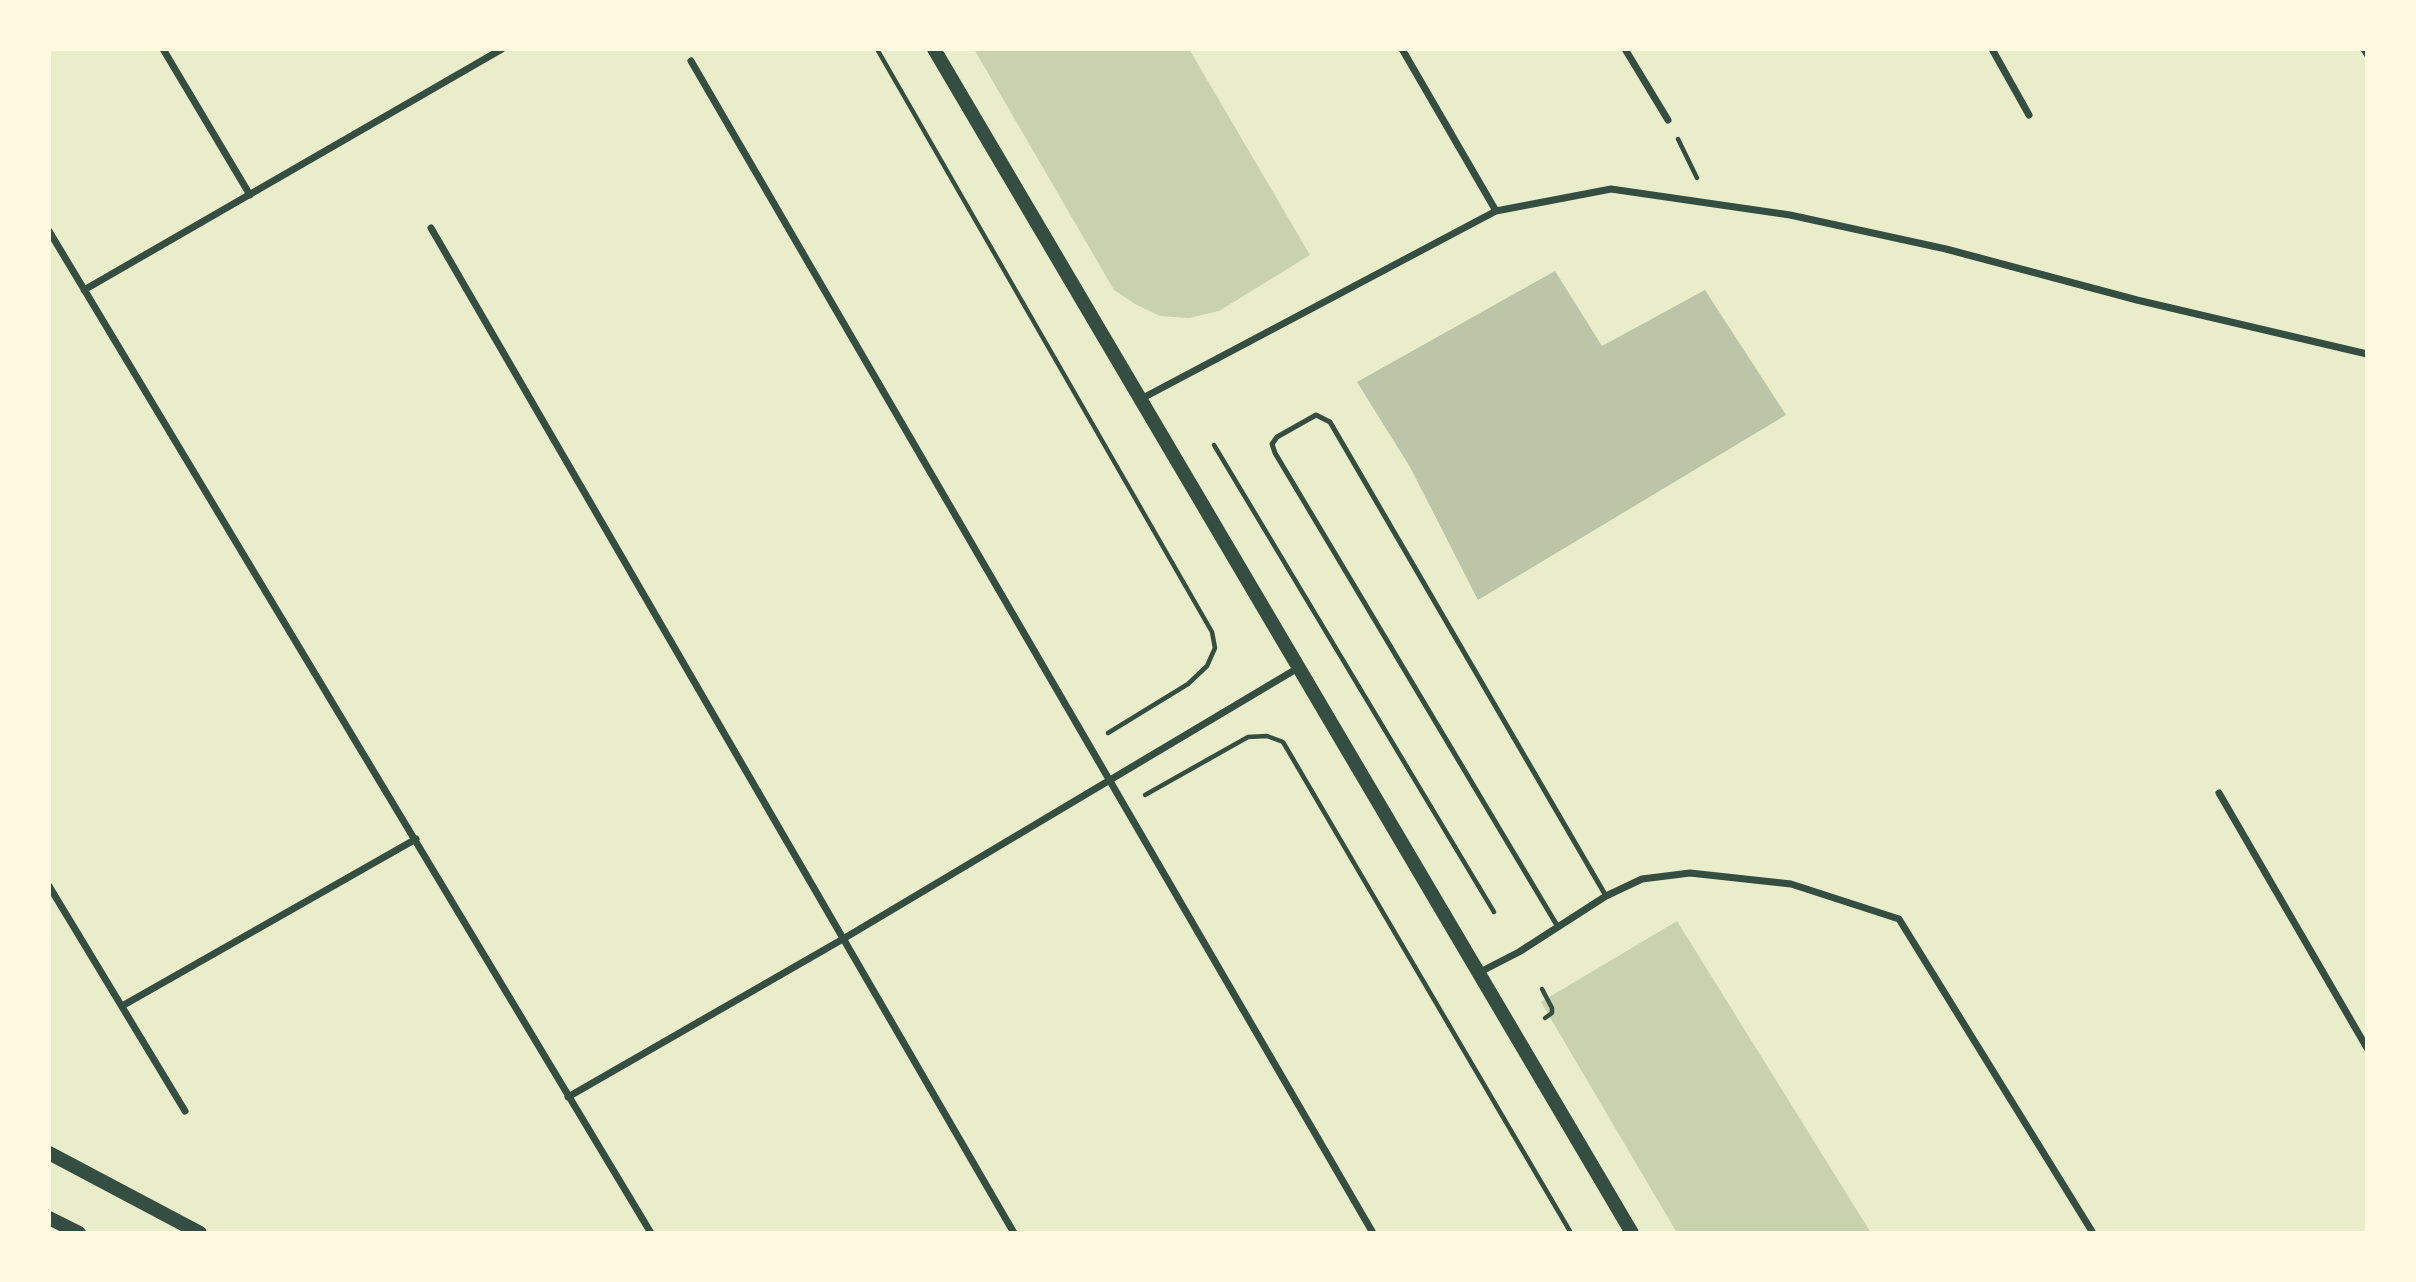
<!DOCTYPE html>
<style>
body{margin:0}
#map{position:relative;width:2416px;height:1282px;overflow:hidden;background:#e9edc9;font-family:"DM Sans",sans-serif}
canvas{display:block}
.frame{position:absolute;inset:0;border:51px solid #fefae0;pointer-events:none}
</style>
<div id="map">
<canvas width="2416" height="1282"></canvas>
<div class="frame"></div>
</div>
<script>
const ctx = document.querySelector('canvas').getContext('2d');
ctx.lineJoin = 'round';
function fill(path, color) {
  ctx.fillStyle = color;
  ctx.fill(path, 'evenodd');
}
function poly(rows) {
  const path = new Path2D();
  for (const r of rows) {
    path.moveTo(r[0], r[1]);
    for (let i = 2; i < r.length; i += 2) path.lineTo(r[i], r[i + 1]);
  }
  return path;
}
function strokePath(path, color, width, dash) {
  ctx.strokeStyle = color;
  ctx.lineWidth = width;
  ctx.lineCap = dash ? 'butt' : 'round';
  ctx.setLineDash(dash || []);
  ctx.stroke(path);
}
fill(poly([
 [974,49,1189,49,1310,255,1219,311,1189,318,1160,316,1135,304,1114,290],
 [1677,921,1871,1233,1677,1233,1541,1002]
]), '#cad2ad');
fill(poly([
 [1555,271,1602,346,1705,290,1786,415,1478,600,1410,467,1357,382]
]), '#bcc5a7');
strokePath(poly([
 [877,49,1212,632,1215,648,1207,666,1188,684,1108,733],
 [1678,139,1697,178],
 [1214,445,1494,912],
 [1145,795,1248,737,1267,736,1283,742,1571,1233],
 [1542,989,1552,1008,1552,1013,1545,1018]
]), '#344e41', 4.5);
strokePath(poly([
 [1558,927,1275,453,1272,444,1277,437,1316,415,1330,422,1606,896]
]), '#344e41', 5);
strokePath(poly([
 [163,49,250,195],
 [1402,49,1496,211],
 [1625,49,1668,120],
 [1992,49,2029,115],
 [2364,49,2367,54],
 [691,61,1373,1233],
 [431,228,1014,1233],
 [49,231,651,1233],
 [84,290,502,49],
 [1139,400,1496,211,1611,189,1790,215,1946,249,2137,300,2367,354],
 [2219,793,2367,1048],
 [49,886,185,1111],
 [1480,972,1519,952,1606,896,1642,879,1690,873,1791,884,1899,919,2093,1233],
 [122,1006,416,839],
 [568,1097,843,939,1298,668]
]), '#344e41', 7);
strokePath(poly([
 [934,49,1632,1233],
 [49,1153,200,1233],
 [49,1218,79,1233]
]), '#344e41', 14);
</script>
